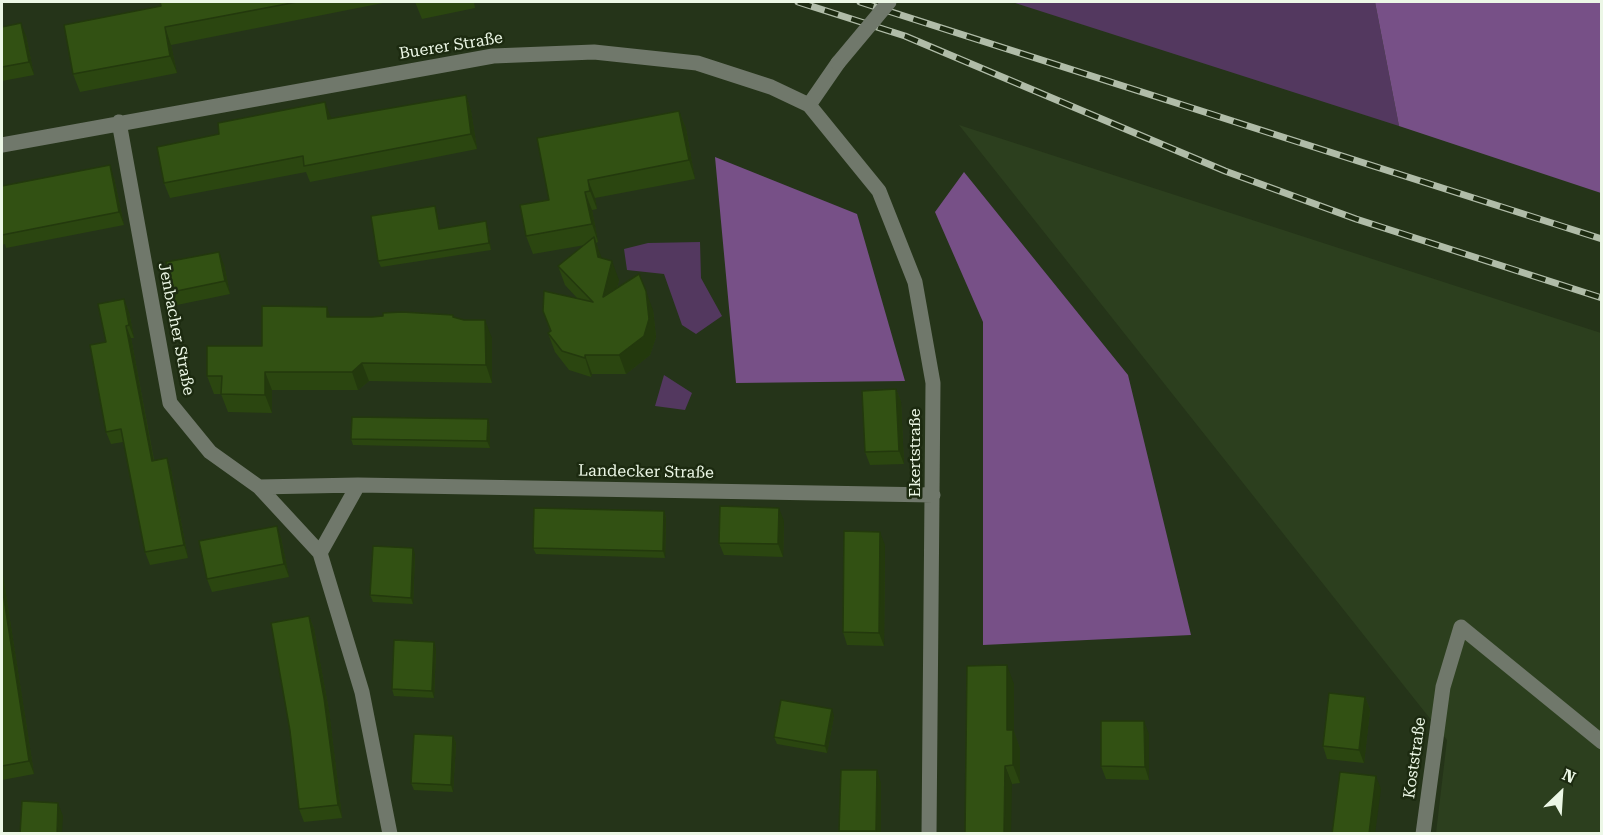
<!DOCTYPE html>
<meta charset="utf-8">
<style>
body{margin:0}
#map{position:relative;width:1603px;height:835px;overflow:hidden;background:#253419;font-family:"Roboto Serif",serif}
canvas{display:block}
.frame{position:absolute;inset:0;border:3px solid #ecf7e6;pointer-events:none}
.north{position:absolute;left:1531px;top:763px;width:60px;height:60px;-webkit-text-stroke:4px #1c2a10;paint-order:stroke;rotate:25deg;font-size:16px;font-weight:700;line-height:24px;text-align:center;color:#ecf7e6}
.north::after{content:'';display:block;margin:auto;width:21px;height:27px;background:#ecf7e6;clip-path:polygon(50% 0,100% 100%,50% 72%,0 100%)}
</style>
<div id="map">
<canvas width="1603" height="835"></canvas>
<div class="frame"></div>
<div class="north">N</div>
</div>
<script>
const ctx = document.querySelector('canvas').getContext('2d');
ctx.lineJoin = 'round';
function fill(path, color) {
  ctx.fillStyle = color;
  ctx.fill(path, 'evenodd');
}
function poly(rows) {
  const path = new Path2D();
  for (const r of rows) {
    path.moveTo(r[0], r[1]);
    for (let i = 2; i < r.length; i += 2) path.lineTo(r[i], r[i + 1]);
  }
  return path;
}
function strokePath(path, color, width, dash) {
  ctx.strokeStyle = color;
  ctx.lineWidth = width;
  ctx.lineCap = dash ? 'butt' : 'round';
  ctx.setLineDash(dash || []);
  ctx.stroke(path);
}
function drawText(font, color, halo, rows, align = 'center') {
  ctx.font = font + ' "Roboto Serif",serif';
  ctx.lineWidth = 5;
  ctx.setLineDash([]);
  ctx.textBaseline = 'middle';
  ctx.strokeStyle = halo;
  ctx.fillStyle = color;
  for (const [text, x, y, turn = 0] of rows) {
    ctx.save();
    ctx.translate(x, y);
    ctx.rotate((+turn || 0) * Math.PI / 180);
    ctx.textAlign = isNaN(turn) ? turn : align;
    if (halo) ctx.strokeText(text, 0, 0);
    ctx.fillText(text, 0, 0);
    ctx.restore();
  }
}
fill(poly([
 [959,125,1601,333,1601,833,1436,833,1447,740]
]), '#2c3f1e');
fill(poly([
 [1012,2,1375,2,1399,126],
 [700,242,701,278,722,316,696,334,682,325,664,274,627,270,624,249,648,243],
 [664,375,692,393,685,410,655,406]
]), '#53385f');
fill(poly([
 [1375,2,1601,2,1601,193,1399,126],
 [715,157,857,214,905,381,736,383],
 [964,172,1128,375,1191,635,983,645,983,322,935,212]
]), '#775087');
strokePath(poly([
 [809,105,838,63],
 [119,122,170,403,210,452,259,487,320,553,362,692,390,834],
 [2,145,493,56,594,52,697,63,771,87,809,105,879,191,915,282,933,383,929,834],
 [259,487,358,485,933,495],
 [320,553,358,485],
 [1423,834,1443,687,1461,627,1602,742]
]), '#70786b', 15);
const rail = poly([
 [798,2,905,36,1225,171,1356,219,1602,298],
 [860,2,1602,239]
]);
strokePath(rail, '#b0bca8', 7);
strokePath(rail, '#1c2a10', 4.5, [14]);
strokePath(poly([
 [838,63,889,2]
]), '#70786b', 15);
fill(poly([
 [160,2,383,2,383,3,171,45,177,73,80,92,73,74,161,6],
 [415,2,474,2,475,8,422,19],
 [2,27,26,36,34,75,2,81],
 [466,95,471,111,477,149,310,182,306,172,170,198,164,183,331,118],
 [679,111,686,129,695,179,595,198,597,209,592,210,598,242,596,243,601,258,619,280,617,288,653,310,656,337,650,355,626,374,592,374,591,377,569,370,555,352,548,333,550,331,543,311,578,299,565,285,558,266,585,245,533,254,526,236,549,200],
 [114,178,124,225,6,248,5,244,2,245,2,186],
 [435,206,437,213,440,229,488,228,491,250,381,267,378,261],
 [224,265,230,294,177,305,172,292],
 [129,312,134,338,131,338,154,460,171,470,188,558,150,565,145,552,123,442,111,444,106,432,106,342],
 [453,315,454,317,492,338,492,383,369,381,358,390,272,390,272,413,228,412,221,394,214,394,207,376,262,346,330,317,372,317],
 [896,389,901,402,904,464,870,465,865,452],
 [490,426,490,448,353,445,351,439],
 [664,511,666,518,665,558,536,554,533,548],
 [784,521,783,557,724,555,719,543],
 [281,538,289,577,212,592,207,579],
 [885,545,884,646,847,645,843,632],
 [415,554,413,604,373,602,370,595],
 [2,569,34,774,2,780],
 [309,616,314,629,329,711,342,818,304,822,299,809],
 [436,649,434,698,394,696,392,689],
 [967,666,1014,684,1014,732,1020,749,1020,783,1012,784],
 [1365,697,1370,710,1364,763,1327,759,1323,746],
 [834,716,827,753,777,744,774,737],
 [1149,734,1149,780,1106,779,1101,766],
 [453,736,456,743,453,792,414,790,411,783],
 [881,783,881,834,841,834,839,831]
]), '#2b4610');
fill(poly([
 [21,23,26,36,34,75,29,62],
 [165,27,171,45,177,73,170,56],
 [466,95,471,111,477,149,471,134],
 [325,102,331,117,334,134,328,119],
 [679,111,686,129,695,179,689,160],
 [110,165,114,178,124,225,119,212],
 [588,180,595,198,597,209,590,191],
 [585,192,592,210,598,242,592,224],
 [435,206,437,213,441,235,439,229],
 [486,221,488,228,491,250,489,243],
 [594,237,601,256,605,276,598,257],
 [219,252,224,265,230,294,225,281],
 [612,261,619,280,610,316,603,297],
 [646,291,653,310,656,337,650,355,626,374,619,355],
 [124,299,129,312,134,338,129,325],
 [327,307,333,325,327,317],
 [485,320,492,338,492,383,486,365],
 [126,326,131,338,156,473,152,461],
 [585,355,592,374,591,377,585,358],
 [362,363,369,381,358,390,352,372],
 [265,372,272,390,272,413,265,395],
 [896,389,901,402,904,464,899,451],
 [488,419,490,426,490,448,487,441],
 [167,458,171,470,188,558,184,545],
 [779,508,784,521,783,557,778,544],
 [664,511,666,518,665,558,663,551],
 [277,526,281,538,289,577,284,564],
 [880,532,885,545,884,646,879,633],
 [413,548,415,554,413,604,411,598],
 [2,569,34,774,29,761,2,586],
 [309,616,314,629,329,711,342,818,338,805],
 [434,642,436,649,434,698,432,691],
 [1007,665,1014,684,1014,732,1020,749,1020,783,1013,765,1007,730],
 [1365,697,1370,710,1364,763,1359,750],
 [832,709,834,716,827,753,825,746],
 [1144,721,1149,734,1149,780,1145,767],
 [453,736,456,743,453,792,451,785],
 [1005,766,1012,784,1011,834,1004,834],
 [877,770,881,783,881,834,877,834,876,831],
 [1376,776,1381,789,1375,834,1369,834],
 [58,803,63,816,62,834,57,834]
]), '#23390d');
const building = poly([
 [160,2,297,2,165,27,170,56,73,74,64,25,161,6,160,2],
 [21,23,29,62,2,67,2,27,21,23],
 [466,95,471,134,304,166,303,156,164,183,157,147,219,134,218,123,325,102,328,119,466,95],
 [679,111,689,160,588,180,590,191,585,192,592,224,526,236,520,205,549,200,537,138,679,111],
 [110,165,119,212,2,235,2,186,110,165],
 [435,206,439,229,486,221,489,243,378,261,371,216,435,206],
 [594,237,598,257,612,261,603,297,639,274,646,291,649,319,644,336,619,355,585,355,585,358,562,351,548,333,551,331,543,311,544,291,593,302,558,266,594,237],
 [219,252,225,281,172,292,166,262,219,252],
 [124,299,129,325,126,326,152,461,167,458,184,545,145,552,121,429,106,432,90,345,106,342,98,304,124,299],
 [262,306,327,307,327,317,372,317,383,316,383,313,402,312,453,315,453,317,464,320,485,320,486,365,362,363,352,372,265,372,265,395,221,394,222,376,207,376,207,346,262,346,262,306],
 [896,389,899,451,865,452,862,391,896,389],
 [352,417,488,419,487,441,351,439,352,417],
 [720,506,779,508,778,544,719,543,720,506],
 [534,508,664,511,663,551,533,548,534,508],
 [277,526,284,564,207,579,199,541,277,526],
 [844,531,880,532,879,633,843,632,844,531],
 [373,546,413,548,411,598,370,595,373,546],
 [2,586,29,761,2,766,2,586],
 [309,616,324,698,338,805,299,809,290,731,271,623,309,616],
 [394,640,434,642,432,691,392,689,394,640],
 [1007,665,1007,730,1013,730,1013,765,1005,766,1004,834,965,834,967,666,1007,665],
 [1329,693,1365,697,1359,750,1323,746,1329,693],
 [781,700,832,709,825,746,774,737,781,700],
 [1101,721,1144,721,1145,767,1101,766,1101,721],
 [414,734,453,736,451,785,411,783,414,734],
 [841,770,877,770,876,831,839,831,841,770],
 [1340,772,1376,776,1369,834,1332,834,1340,772],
 [22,801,58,803,57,834,20,834,22,801]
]);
fill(building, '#325113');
strokePath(building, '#23390d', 1.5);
drawText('16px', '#ecf7e6', '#1c2a10', [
 ["Buerer Straße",451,46,-9],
 ["Jenbacher Straße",176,329,79],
 ["Ekertstraße",915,453,-90],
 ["Landecker Straße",646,472,1],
 ["Koststraße",1415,758,-82]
]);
</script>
